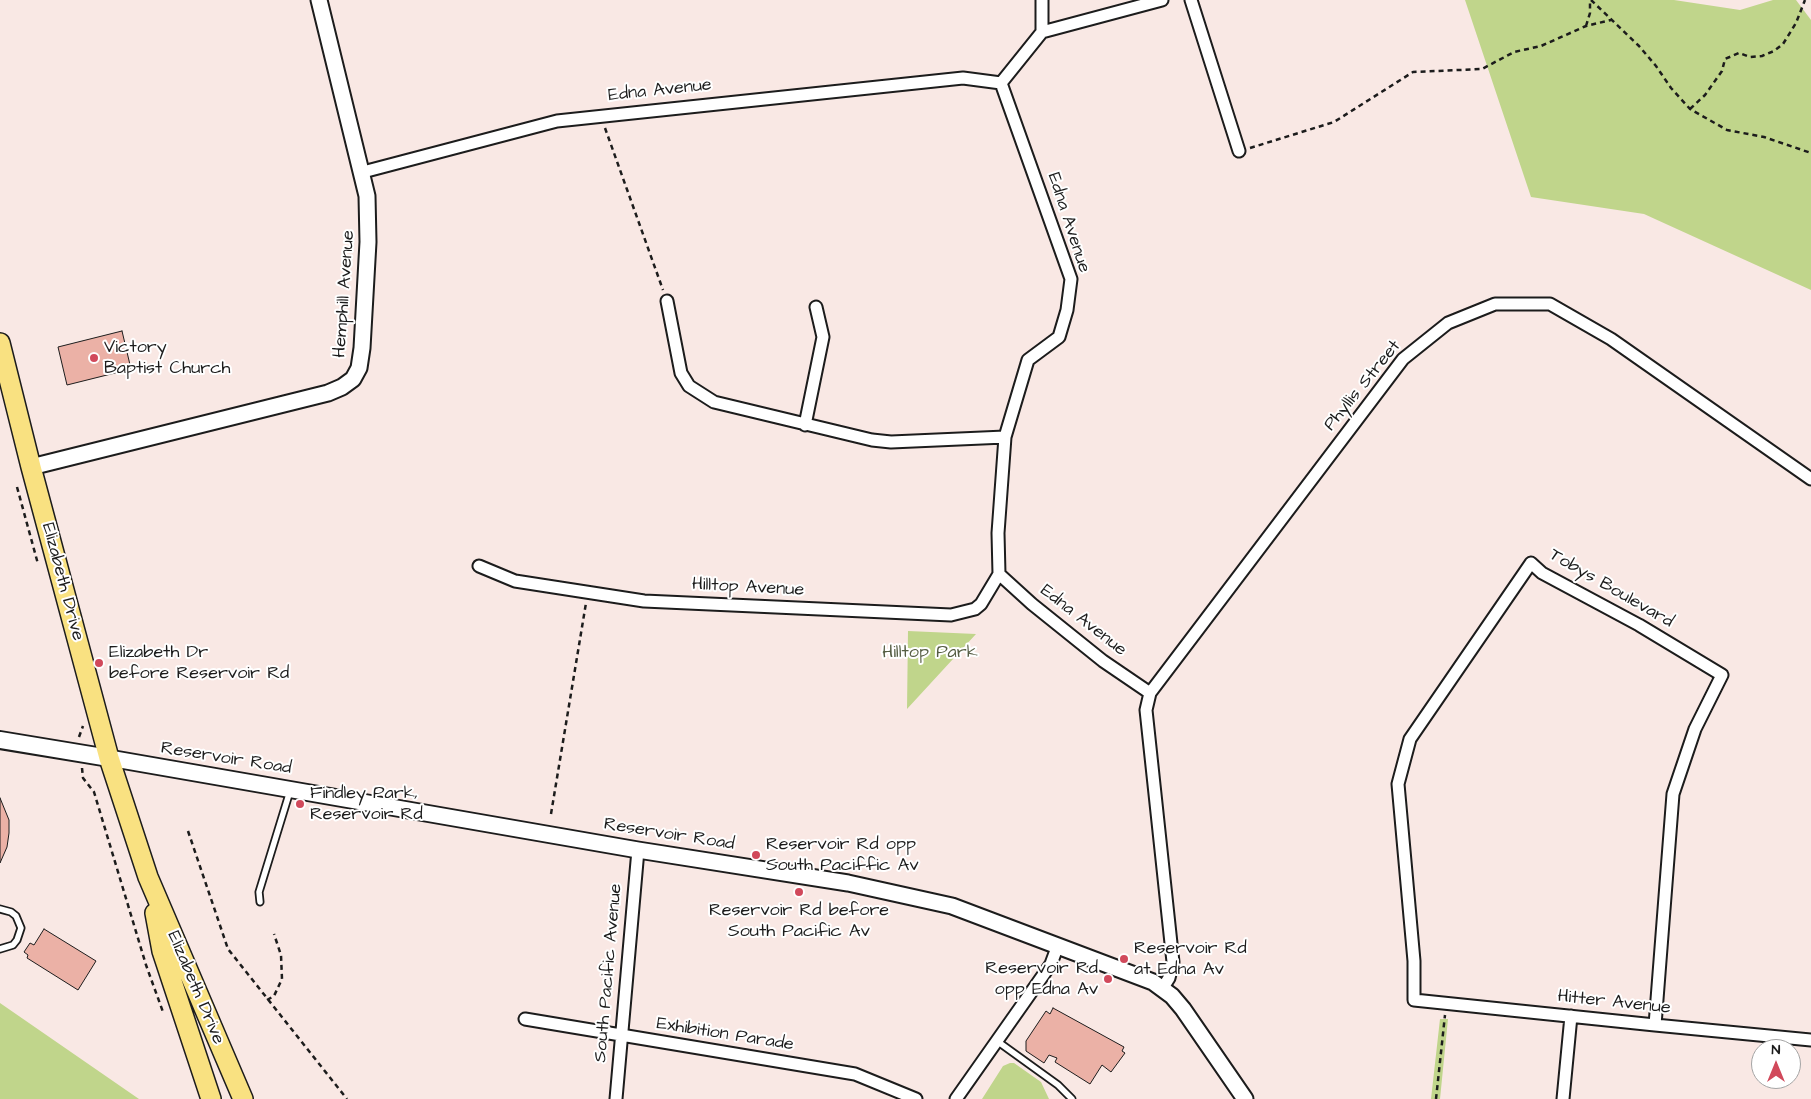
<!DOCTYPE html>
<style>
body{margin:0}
#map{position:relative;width:1811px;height:1099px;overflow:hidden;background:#f9e8e4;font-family:"Architects Daughter",sans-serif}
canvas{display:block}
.north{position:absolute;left:1751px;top:1039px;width:50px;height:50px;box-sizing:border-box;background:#fff;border:1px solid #a4a4a4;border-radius:50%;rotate:0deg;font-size:14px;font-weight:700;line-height:20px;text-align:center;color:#1c1c1c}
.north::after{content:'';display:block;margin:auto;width:18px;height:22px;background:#d1495b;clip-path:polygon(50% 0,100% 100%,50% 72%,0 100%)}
</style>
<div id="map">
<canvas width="1811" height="1099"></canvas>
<div class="north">N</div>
</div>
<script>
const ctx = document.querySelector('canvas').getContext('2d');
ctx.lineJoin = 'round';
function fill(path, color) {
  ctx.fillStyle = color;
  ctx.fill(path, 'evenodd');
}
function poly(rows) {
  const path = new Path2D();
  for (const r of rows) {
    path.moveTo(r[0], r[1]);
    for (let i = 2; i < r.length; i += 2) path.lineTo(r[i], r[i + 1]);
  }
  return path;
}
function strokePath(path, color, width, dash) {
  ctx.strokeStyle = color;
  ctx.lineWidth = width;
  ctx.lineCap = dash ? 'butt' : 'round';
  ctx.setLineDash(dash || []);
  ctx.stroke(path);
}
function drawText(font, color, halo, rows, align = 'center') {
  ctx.font = font + ' "Architects Daughter",sans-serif';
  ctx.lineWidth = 4;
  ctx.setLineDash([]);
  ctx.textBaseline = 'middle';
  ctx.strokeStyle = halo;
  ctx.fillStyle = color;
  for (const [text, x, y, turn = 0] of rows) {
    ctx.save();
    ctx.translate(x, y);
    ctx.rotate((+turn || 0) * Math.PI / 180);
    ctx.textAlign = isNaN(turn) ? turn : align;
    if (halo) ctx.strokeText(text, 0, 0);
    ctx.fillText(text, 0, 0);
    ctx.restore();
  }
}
fill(poly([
 [1465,0,1674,0,1740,10,1773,0,1796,0,1811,20,1811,290,1644,214,1531,197],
 [908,631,976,634,907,709],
 [0,1003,139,1099,0,1099],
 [1440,1019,1448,1019,1440,1099,1431,1099],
 [1010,1063,1014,1063,1041,1082,1049,1099,982,1099,1003,1066]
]), '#c0d58b');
const building = poly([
 [122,331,131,369,67,385,58,347,122,331],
 [0,798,9,820,9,833,7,847,0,863,0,798],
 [44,929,96,961,78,990,27,958,28,955,24,952,30,943,34,945,44,929],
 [1053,1008,1124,1047,1122,1051,1125,1053,1111,1072,1102,1065,1090,1084,1055,1062,1057,1058,1049,1055,1044,1063,1026,1051,1026,1041,1046,1011,1050,1014,1053,1008]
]);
fill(building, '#ebb1a6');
strokePath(building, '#1c1c1c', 1);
const service = poly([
 [260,902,259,892,290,791],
 [0,909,11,912,16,916,21,928,17,940,13,945,0,949],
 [997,1041,1058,1085,1072,1099]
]);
const minor = poly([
 [1042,0,1042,32],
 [1191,0,1239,151],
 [1001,83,1071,279,1067,310,1059,337,1028,360,1005,437,998,533,999,574,1032,604,1103,661,1150,693,1146,710,1173,962,1169,978,1162,989],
 [1001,83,1042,32,1162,0],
 [363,172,557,121,963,78,1001,83],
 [667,301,681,373,689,386,714,402,872,440,891,442,1005,437],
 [805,425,823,337,816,307],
 [479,566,515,581,644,601,951,615,975,609,981,604,999,574],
 [1150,693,1403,359,1448,323,1495,304,1550,304,1611,339,1811,479],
 [525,1019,855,1074,916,1099],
 [1655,1025,1673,794,1695,729,1722,675,1639,625,1542,573,1531,563,1410,739,1398,784,1414,961,1414,1000,1655,1025,1811,1040],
 [616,1099,638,850],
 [956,1099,1051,964,1058,945],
 [1563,1099,1571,1016]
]);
const tertiary = poly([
 [31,467,328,393,342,387,353,379,359,368,362,348,368,242,367,196,319,0],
 [109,758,638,850,848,883,952,906,1153,982,1172,996,1183,1009,1245,1099]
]);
const secondary = poly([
 [0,740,109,758]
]);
const primary = poly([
 [0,343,31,467,109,758,148,877,243,1099],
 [155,913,162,951,211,1099]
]);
strokePath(service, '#1c1c1c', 9);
strokePath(minor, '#1c1c1c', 15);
strokePath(tertiary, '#1c1c1c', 19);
strokePath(secondary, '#1c1c1c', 20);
strokePath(primary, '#1c1c1c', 22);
strokePath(poly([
 [1591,0,1639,46,1656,66,1671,88,1690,109,1727,130,1764,137,1811,153],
 [1586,26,1590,13,1590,0],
 [1690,109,1705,95,1722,71,1725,59,1739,53,1750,57,1762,56,1774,51,1783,44,1796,23,1805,0],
 [605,128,663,290],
 [1250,148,1334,122,1413,72,1482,69,1514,52,1541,46,1586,26,1611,20],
 [17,487,38,564],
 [79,737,83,726],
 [82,768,83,778,94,792,146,965,163,1012],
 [551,814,586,603],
 [188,831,228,949,347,1099],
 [267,1000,274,996,282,979,281,955,274,934],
 [1436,1099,1445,1015]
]), '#1c1c1c', 2.5, [5, 4]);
strokePath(service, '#fff', 5.5);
strokePath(minor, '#fff', 11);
strokePath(tertiary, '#fff', 15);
strokePath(secondary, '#fff', 16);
strokePath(primary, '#f9e181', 19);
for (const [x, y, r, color] of [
 [94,358,5,"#d1495b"],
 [99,663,5,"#d1495b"],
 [300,804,5,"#d1495b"],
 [756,855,5,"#d1495b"],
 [799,892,5,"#d1495b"],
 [1124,959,5,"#d1495b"],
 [1108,979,5,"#d1495b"]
]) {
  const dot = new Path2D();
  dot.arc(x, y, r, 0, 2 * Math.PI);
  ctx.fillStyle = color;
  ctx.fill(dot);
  strokePath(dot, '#fff', 2);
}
drawText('18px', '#1c1c1c', '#fff', [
 ["Edna Avenue",660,91,-6],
 ["Edna Avenue",1068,223,72],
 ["Hemphill Avenue",345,294,-86],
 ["Phyllis Street",1363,386,-51],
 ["Elizabeth Drive",62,582,75],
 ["Hilltop Avenue",748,588,3],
 ["Tobys Boulevard",1611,589,30],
 ["Edna Avenue",1083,621,38],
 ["Reservoir Road",226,759,9],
 ["Reservoir Road",669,835,9],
 ["South Pacific Avenue",609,973,-85],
 ["Elizabeth Drive",195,988,67],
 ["Hitter Avenue",1614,1003,6],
 ["Exhibition Parade",725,1035,9]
]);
drawText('18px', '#1c1c1c', '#fff', [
 ["Victory",104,348],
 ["Baptist Church",104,369],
 ["Elizabeth Dr",109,653],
 ["before Reservoir Rd",109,674],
 ["Findley Park,",310,794],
 ["Reservoir Rd",310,815],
 ["Reservoir Rd opp",766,845],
 ["South Paciffic Av",766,866],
 ["Reservoir Rd before",799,911,"center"],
 ["South Pacific Av",799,932,"center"],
 ["Reservoir Rd",1134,949],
 ["at Edna Av",1134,970],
 ["Reservoir Rd",1098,969,"right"],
 ["opp Edna Av",1098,990,"right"]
], 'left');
drawText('18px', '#555d43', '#fff', [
 ["Hilltop Park",930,653]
]);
</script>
